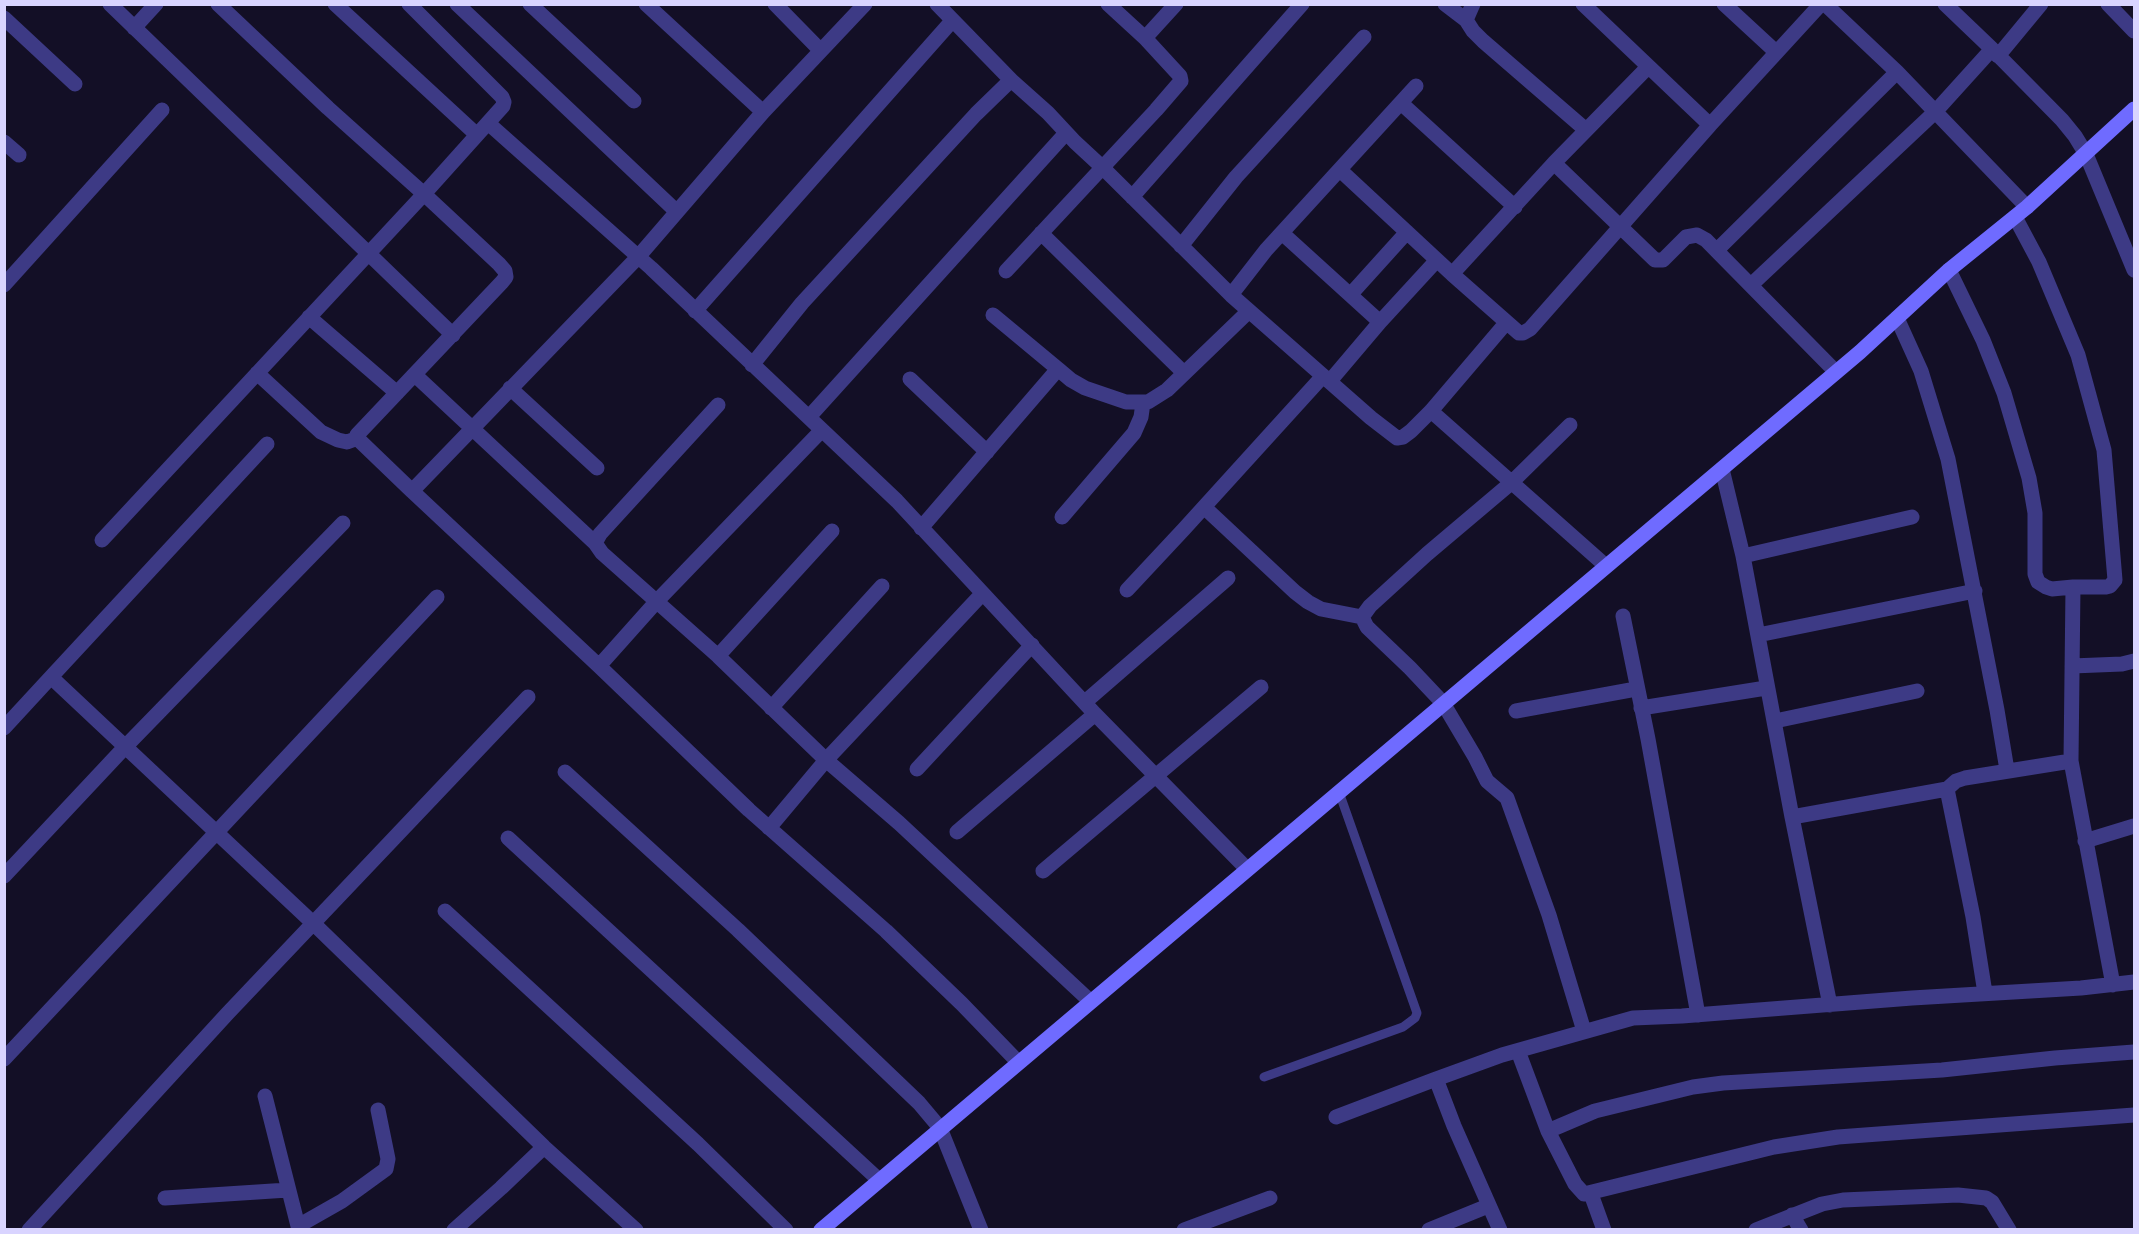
<!DOCTYPE html>
<style>
body{margin:0}
#map{position:relative;width:2139px;height:1234px;overflow:hidden;background:#130f26;font-family:Ubuntu,sans-serif}
canvas{display:block}
.frame{position:absolute;inset:0;border:6px solid #d9d4ff;pointer-events:none}
</style>
<div id="map">
<canvas width="2139" height="1234"></canvas>
<div class="frame"></div>
</div>
<script>
const ctx = document.querySelector('canvas').getContext('2d');
ctx.lineJoin = 'round';
function poly(rows) {
  const path = new Path2D();
  for (const r of rows) {
    path.moveTo(r[0], r[1]);
    for (let i = 2; i < r.length; i += 2) path.lineTo(r[i], r[i + 1]);
  }
  return path;
}
function strokePath(path, color, width, dash) {
  ctx.strokeStyle = color;
  ctx.lineWidth = width;
  ctx.lineCap = dash ? 'butt' : 'round';
  ctx.setLineDash(dash || []);
  ctx.stroke(path);
}
strokePath(poly([
 [1264,1077,1403,1027,1415,1018,1417,1013,1339,792]
]), '#3d3a85', 9);
strokePath(poly([
 [110,4,453,335],
 [218,4,328,108,424,194,499,264,505,271,506,277,502,282,357,435,360,441,412,491],
 [335,4,477,135],
 [457,4,676,211],
 [530,4,634,101],
 [646,4,763,112],
 [775,4,820,50],
 [865,4,763,112,638,257,412,491,599,666,749,810,886,931,962,1004,1018,1062],
 [937,4,1011,80,1048,113,1075,142,1102,167,1231,295,1371,418,1397,438,1403,437,1411,431,1431,411,1506,323],
 [1445,4,1466,20,1473,31,1483,41,1586,130],
 [1583,4,1710,125,1821,4],
 [1724,4,1776,52],
 [1825,4,1897,72,2027,207],
 [1945,4,1992,49,2062,120,2075,136,2086,154,2134,270],
 [2108,4,2134,31],
 [4,18,75,84],
 [1466,20,1473,4],
 [134,28,156,4],
 [1145,38,1176,4],
 [1998,56,2041,4],
 [1401,103,1515,207],
 [488,123,651,268,897,501,1095,714,1247,869],
 [4,142,19,155],
 [1554,163,1655,260,1663,260,1686,237,1697,235,1706,240,1836,372],
 [1340,170,1452,274,1519,333,1523,333,1530,329,1710,125],
 [1132,197,1302,4],
 [2015,217,2039,262,2078,355,2104,450,2115,580,2110,586,2106,587,2073,587,2071,761,2113,985],
 [1041,233,1184,373],
 [1282,233,1380,322],
 [1181,246,1236,177,1364,37],
 [1717,250,1897,72],
 [1949,270,1983,340,2004,393,2029,478,2035,513,2035,574,2038,582,2046,587,2052,589,2073,587],
 [1006,271,1156,110,1181,81,1180,76,1145,38,1108,4],
 [1452,274,1554,163,1648,67],
 [4,285,162,110],
 [1751,285,1935,112,1992,49],
 [1351,294,1407,232],
 [1231,295,1266,250,1416,86],
 [695,311,952,21],
 [993,315,1058,369],
 [309,317,397,393],
 [1897,318,1921,371,1948,459,1997,710,2007,770],
 [752,365,802,303,976,114,1011,80],
 [257,373,321,432,338,440,347,442,358,438],
 [415,375,595,543],
 [910,379,987,452],
 [1330,381,1380,322,1437,260],
 [510,388,597,468],
 [718,405,600,534,595,543,602,553,718,656,826,760,982,594],
 [1431,411,1606,566],
 [809,417,1066,133],
 [1570,425,1511,483,1427,554,1370,606,1362,617,1367,627,1410,668,1443,703,1475,757,1487,781,1507,798,1549,915,1584,1031],
 [1722,469,1743,556,1792,817],
 [1204,507,1295,592,1308,602,1321,609,1362,617],
 [1062,517,1134,433,1141,417,1143,403],
 [921,528,1058,369,1071,380,1085,388,1126,402,1148,402,1167,390,1249,311],
 [102,540,424,194,503,106,504,102,502,97,409,4],
 [1743,556,1912,517],
 [1127,590,1184,529,1323,376],
 [1623,616,1648,739,1698,1015],
 [1758,635,1975,591],
 [718,656,832,531],
 [599,666,657,601,822,430],
 [2072,666,2122,664,2134,661],
 [51,677,267,444],
 [1085,702,1228,578],
 [771,708,882,586],
 [1641,708,1766,688],
 [1516,711,1636,689],
 [1775,721,1917,691],
 [4,728,51,677,314,924,544,1147,636,1230],
 [917,769,1032,645],
 [565,772,738,930,919,1103,940,1128,981,1230],
 [1947,789,1973,917,1985,993],
 [769,828,826,760,899,823,1090,1001],
 [957,832,1095,714],
 [508,838,879,1180],
 [2085,841,2134,826],
 [1043,871,1261,687],
 [4,876,125,747,343,523],
 [445,911,698,1144,786,1230],
 [1830,1005,1792,817,1947,789,1956,781,1965,778,2071,761],
 [1518,1051,1548,1131,1575,1184,1584,1194,1774,1147,1838,1137,2134,1115],
 [4,1059,437,597],
 [265,1096,299,1230],
 [1336,1117,1436,1079],
 [1548,1131,1595,1111,1693,1087,1723,1083,1942,1070,2055,1058,2134,1052],
 [1591,1194,1604,1230],
 [165,1198,288,1190],
 [1792,1215,1801,1230],
 [298,1226,342,1201,386,1169,388,1159,378,1110],
 [29,1230,227,1014,528,697],
 [454,1230,501,1188,544,1147],
 [1184,1230,1270,1198],
 [1429,1230,1488,1206],
 [1500,1230,1454,1126,1436,1079,1502,1055,1633,1018,1682,1016,1912,998,2081,988,2134,982],
 [1756,1230,1822,1204,1843,1200,1958,1195,1986,1198,1992,1202,2009,1230]
]), '#3d3a85', 15);
strokePath(poly([
 [821,1230,1860,352,1949,270,2027,207,2134,109]
]), '#6f6bff', 15);
</script>
